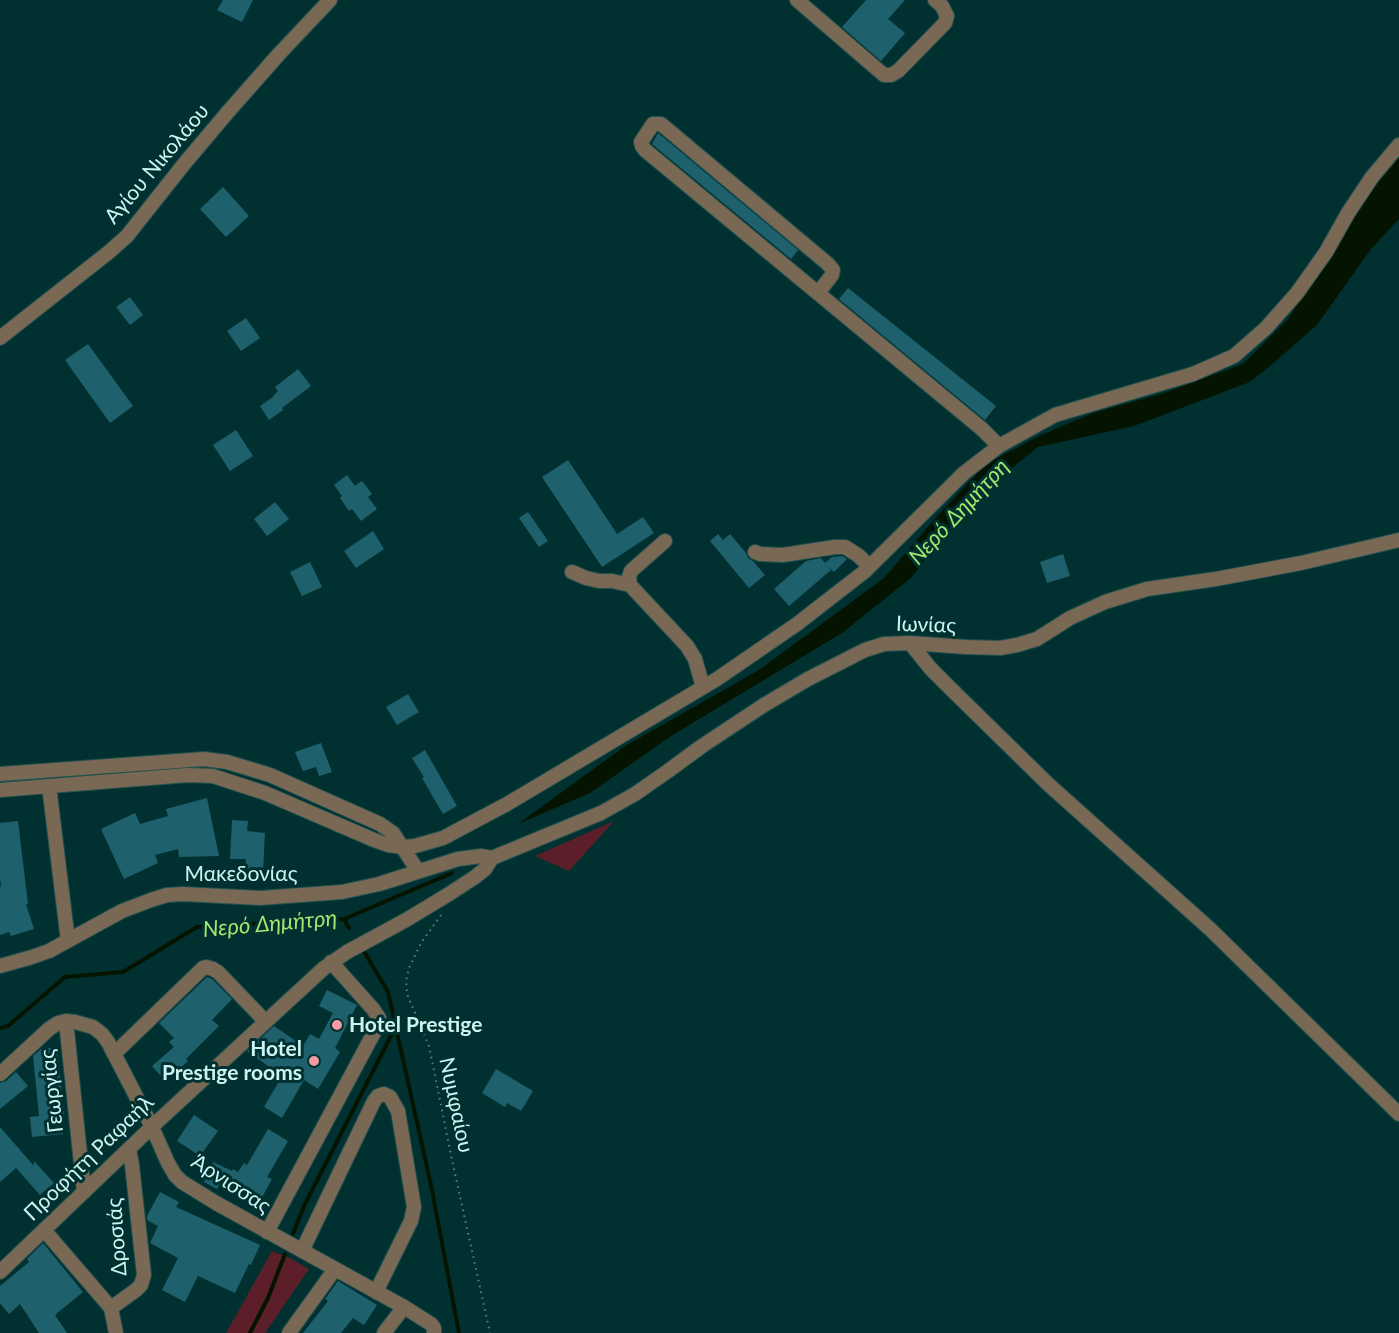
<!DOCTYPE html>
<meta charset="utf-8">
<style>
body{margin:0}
canvas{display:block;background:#003130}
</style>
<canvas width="1399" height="1333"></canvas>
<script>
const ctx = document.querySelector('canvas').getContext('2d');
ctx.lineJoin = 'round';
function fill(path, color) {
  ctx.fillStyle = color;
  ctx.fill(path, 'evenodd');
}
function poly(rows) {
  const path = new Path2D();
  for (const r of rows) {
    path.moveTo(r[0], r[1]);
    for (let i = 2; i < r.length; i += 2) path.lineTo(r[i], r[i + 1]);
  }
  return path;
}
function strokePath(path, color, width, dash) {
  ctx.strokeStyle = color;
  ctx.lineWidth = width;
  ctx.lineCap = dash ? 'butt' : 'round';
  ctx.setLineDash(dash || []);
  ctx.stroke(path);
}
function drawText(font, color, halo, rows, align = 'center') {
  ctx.font = font + ' Lato,sans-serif';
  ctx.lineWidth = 6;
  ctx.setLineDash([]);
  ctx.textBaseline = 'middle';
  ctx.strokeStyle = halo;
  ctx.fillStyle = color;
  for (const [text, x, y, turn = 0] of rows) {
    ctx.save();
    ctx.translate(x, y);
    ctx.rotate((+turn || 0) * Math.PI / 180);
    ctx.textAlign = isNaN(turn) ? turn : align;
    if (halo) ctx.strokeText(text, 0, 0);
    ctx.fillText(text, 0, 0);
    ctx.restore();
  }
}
fill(poly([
 [614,821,569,871,535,856],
 [272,1251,292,1259,309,1269,265,1333,226,1333]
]), '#5c1e29');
fill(poly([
 [1399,156,1399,219,1371,249,1317,325,1270,366,1250,382,1134,426,1038,447,968,504,911,578,842,633,671,736,590,793,518,824,625,746,759,670,884,578,939,514,986,464,1041,435,1093,413,1164,393,1243,364,1289,318,1360,205]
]), '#051400');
strokePath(poly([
 [344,919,349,928],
 [362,948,388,992,431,1185,459,1333],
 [0,1028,8,1026,65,977,123,972,197,927,344,919,452,873],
 [293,1234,304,1206,395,1028],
 [250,1333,268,1298,285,1254]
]), '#051400', 4);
fill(poly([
 [223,0,253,0,242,22,217,10],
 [866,0,905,0,888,19,905,33,881,61,842,27],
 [658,133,798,250,791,259,652,144],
 [223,187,249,216,226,237,200,209],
 [848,288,996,406,985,420,839,299],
 [130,297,143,315,130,325,116,307],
 [246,318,260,338,241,351,227,331],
 [88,344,133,406,110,423,65,360],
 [298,369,311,386,282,408,283,410,269,420,260,406,273,397,273,396,278,391,275,387],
 [236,430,253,456,230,471,213,445],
 [568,460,617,534,643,517,654,533,602,567,542,477],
 [347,475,355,486,362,481,372,494,368,497,377,509,361,521,352,509,349,511,340,498,342,496,334,485],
 [275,502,289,519,267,536,254,519],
 [528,512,548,541,539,547,519,518],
 [373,531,384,549,356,568,344,551],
 [718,534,723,540,730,534,746,553,748,558,753,561,765,575,749,588,710,541],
 [1063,554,1070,576,1047,583,1040,562],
 [842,556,847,559,834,572,826,565,831,570,789,606,774,589,806,561,821,558,825,563,832,557],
 [310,562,322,587,302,596,290,572],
 [408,694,419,712,397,725,386,707],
 [321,743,332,772,319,776,316,767,303,771,295,752],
 [425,750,457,806,443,814,422,778,424,777,412,758],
 [207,798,219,856,179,857,178,849,155,855,158,863,124,879,101,829,135,813,140,824,168,816,166,809],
 [232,820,248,821,247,831,265,833,263,871,245,870,246,859,230,859],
 [18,821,28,904,26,904,34,929,11,936,9,932,0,935,0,887,1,887,0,877,0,823],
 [207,977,212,979,232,999,212,1020,219,1026,186,1059,188,1061,166,1082,152,1066,174,1047,169,1042,174,1038,159,1023],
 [327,990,357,1005,335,1048,340,1052,318,1089,304,1080,282,1118,264,1107,282,1076,247,1051,274,1026,303,1046,310,1034,319,1039,333,1013,319,1006],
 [57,1047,64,1114,61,1114,63,1134,32,1137,30,1117,39,1116,33,1056,41,1049],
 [496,1069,533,1091,521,1111,507,1103,505,1107,482,1093],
 [16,1072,28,1086,0,1109,0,1083,6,1081],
 [194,1115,218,1131,200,1156,177,1141],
 [0,1127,34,1166,34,1161,54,1183,40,1195,16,1168,0,1182],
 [268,1129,288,1141,267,1177,272,1179,260,1201,222,1180,217,1189,204,1182,213,1162,232,1171,233,1169,238,1172,244,1163,247,1165],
 [160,1192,179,1202,176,1207,260,1245,251,1265,249,1264,235,1293,198,1276,185,1302,162,1290,178,1258,150,1243,158,1226,147,1220,147,1216],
 [43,1243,83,1292,55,1315,67,1333,39,1333,20,1304,9,1314,0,1303,0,1286,29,1262,27,1259],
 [338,1281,377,1305,364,1325,353,1318,341,1333,303,1333,328,1301,325,1299]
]), '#1e606c');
const minor = poly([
 [797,0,884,75,891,75,898,71,945,23,947,16,942,6,935,0],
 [818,293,832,275,833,270,828,264,661,124,653,124,641,142,642,146,645,150,982,429,999,446],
 [0,338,109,252,127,236,184,164,227,113,279,54,330,0],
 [665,541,631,571,629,577,630,585,687,646,695,659,703,687],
 [755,552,760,554,783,555,835,547,845,547,859,556,869,566],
 [572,572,586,578,599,581,612,581,630,585],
 [910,643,931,669,950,688,1048,784,1210,929,1399,1114],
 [0,774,204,759,227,762,270,775,380,824,393,833,418,871],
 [49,786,68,941],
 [0,790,188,775,213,776,265,793,374,840,388,845,403,847,415,846,443,838,507,804,717,679,797,624,864,572,964,473,999,446,1055,415,1193,374,1234,356,1266,328,1297,293,1326,252,1348,213,1372,177,1399,145],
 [492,858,601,813,635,794,668,771,702,746,764,705,808,679,865,650,884,644,910,643,966,647,1000,648,1017,645,1037,639,1070,618,1105,602,1147,589,1216,579,1301,563,1399,540],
 [0,966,32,957,49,951,122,911,151,900,167,895,183,894,260,898,342,892,379,884,458,859,481,856,492,858],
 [66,1021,84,1192],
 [114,1054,203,968,206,967,213,969,218,972,266,1022],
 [0,1074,49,1029,58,1023,66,1021,75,1022,93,1027,102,1034,108,1042,152,1127,168,1163,175,1175,182,1182,216,1203,404,1307,431,1324,434,1328,434,1333],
 [44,1230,111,1308,116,1333],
 [267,1232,377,1027,379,1018,373,1009,331,962],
 [302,1251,374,1101,378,1096,384,1094,390,1097,398,1111,414,1207,411,1221,376,1292],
 [0,1272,157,1122,324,968,347,952,406,920,449,894,475,877,485,869,492,858],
 [111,1308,136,1290,141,1285,144,1275,132,1165,129,1149],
 [289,1333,335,1269],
 [384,1333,404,1307]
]);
strokePath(minor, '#20504f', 16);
strokePath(poly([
 [441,915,421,943,409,968,406,981,407,994,429,1046,452,1160,490,1333]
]), '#578483', 2, [1.5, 4.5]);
strokePath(minor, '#796853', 14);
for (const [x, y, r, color] of [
 [337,1025,6,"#f49aa4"],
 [314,1061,6,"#f49aa4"]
]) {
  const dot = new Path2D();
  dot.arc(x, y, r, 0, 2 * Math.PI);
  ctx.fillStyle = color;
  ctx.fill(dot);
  strokePath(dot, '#003130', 2);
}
drawText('21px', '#cbf4f2', '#003130', [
 ["Αγίου Νικολάου",157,164,-50],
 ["Ιωνίας",926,625,2],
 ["Μακεδονίας",241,874],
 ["Γεωργίας",52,1091,-96],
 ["Νυμφαίου",456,1105,78],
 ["Προφήτη Ραφαήλ",89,1158,-44],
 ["Άρνισσας",231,1184,33],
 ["Δροσιάς",117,1237,-94]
]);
drawText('bold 21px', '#cbf4f2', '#003130', [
 ["Hotel Prestige",349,1025],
 ["Hotel",302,1049,"right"],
 ["Prestige rooms",302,1073,"right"]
], 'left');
drawText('italic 22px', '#a4e66d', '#003130', [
 ["Νερό Δημήτρη",959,512,-47],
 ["Νερό Δημήτρη",270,924,-5]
]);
</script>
